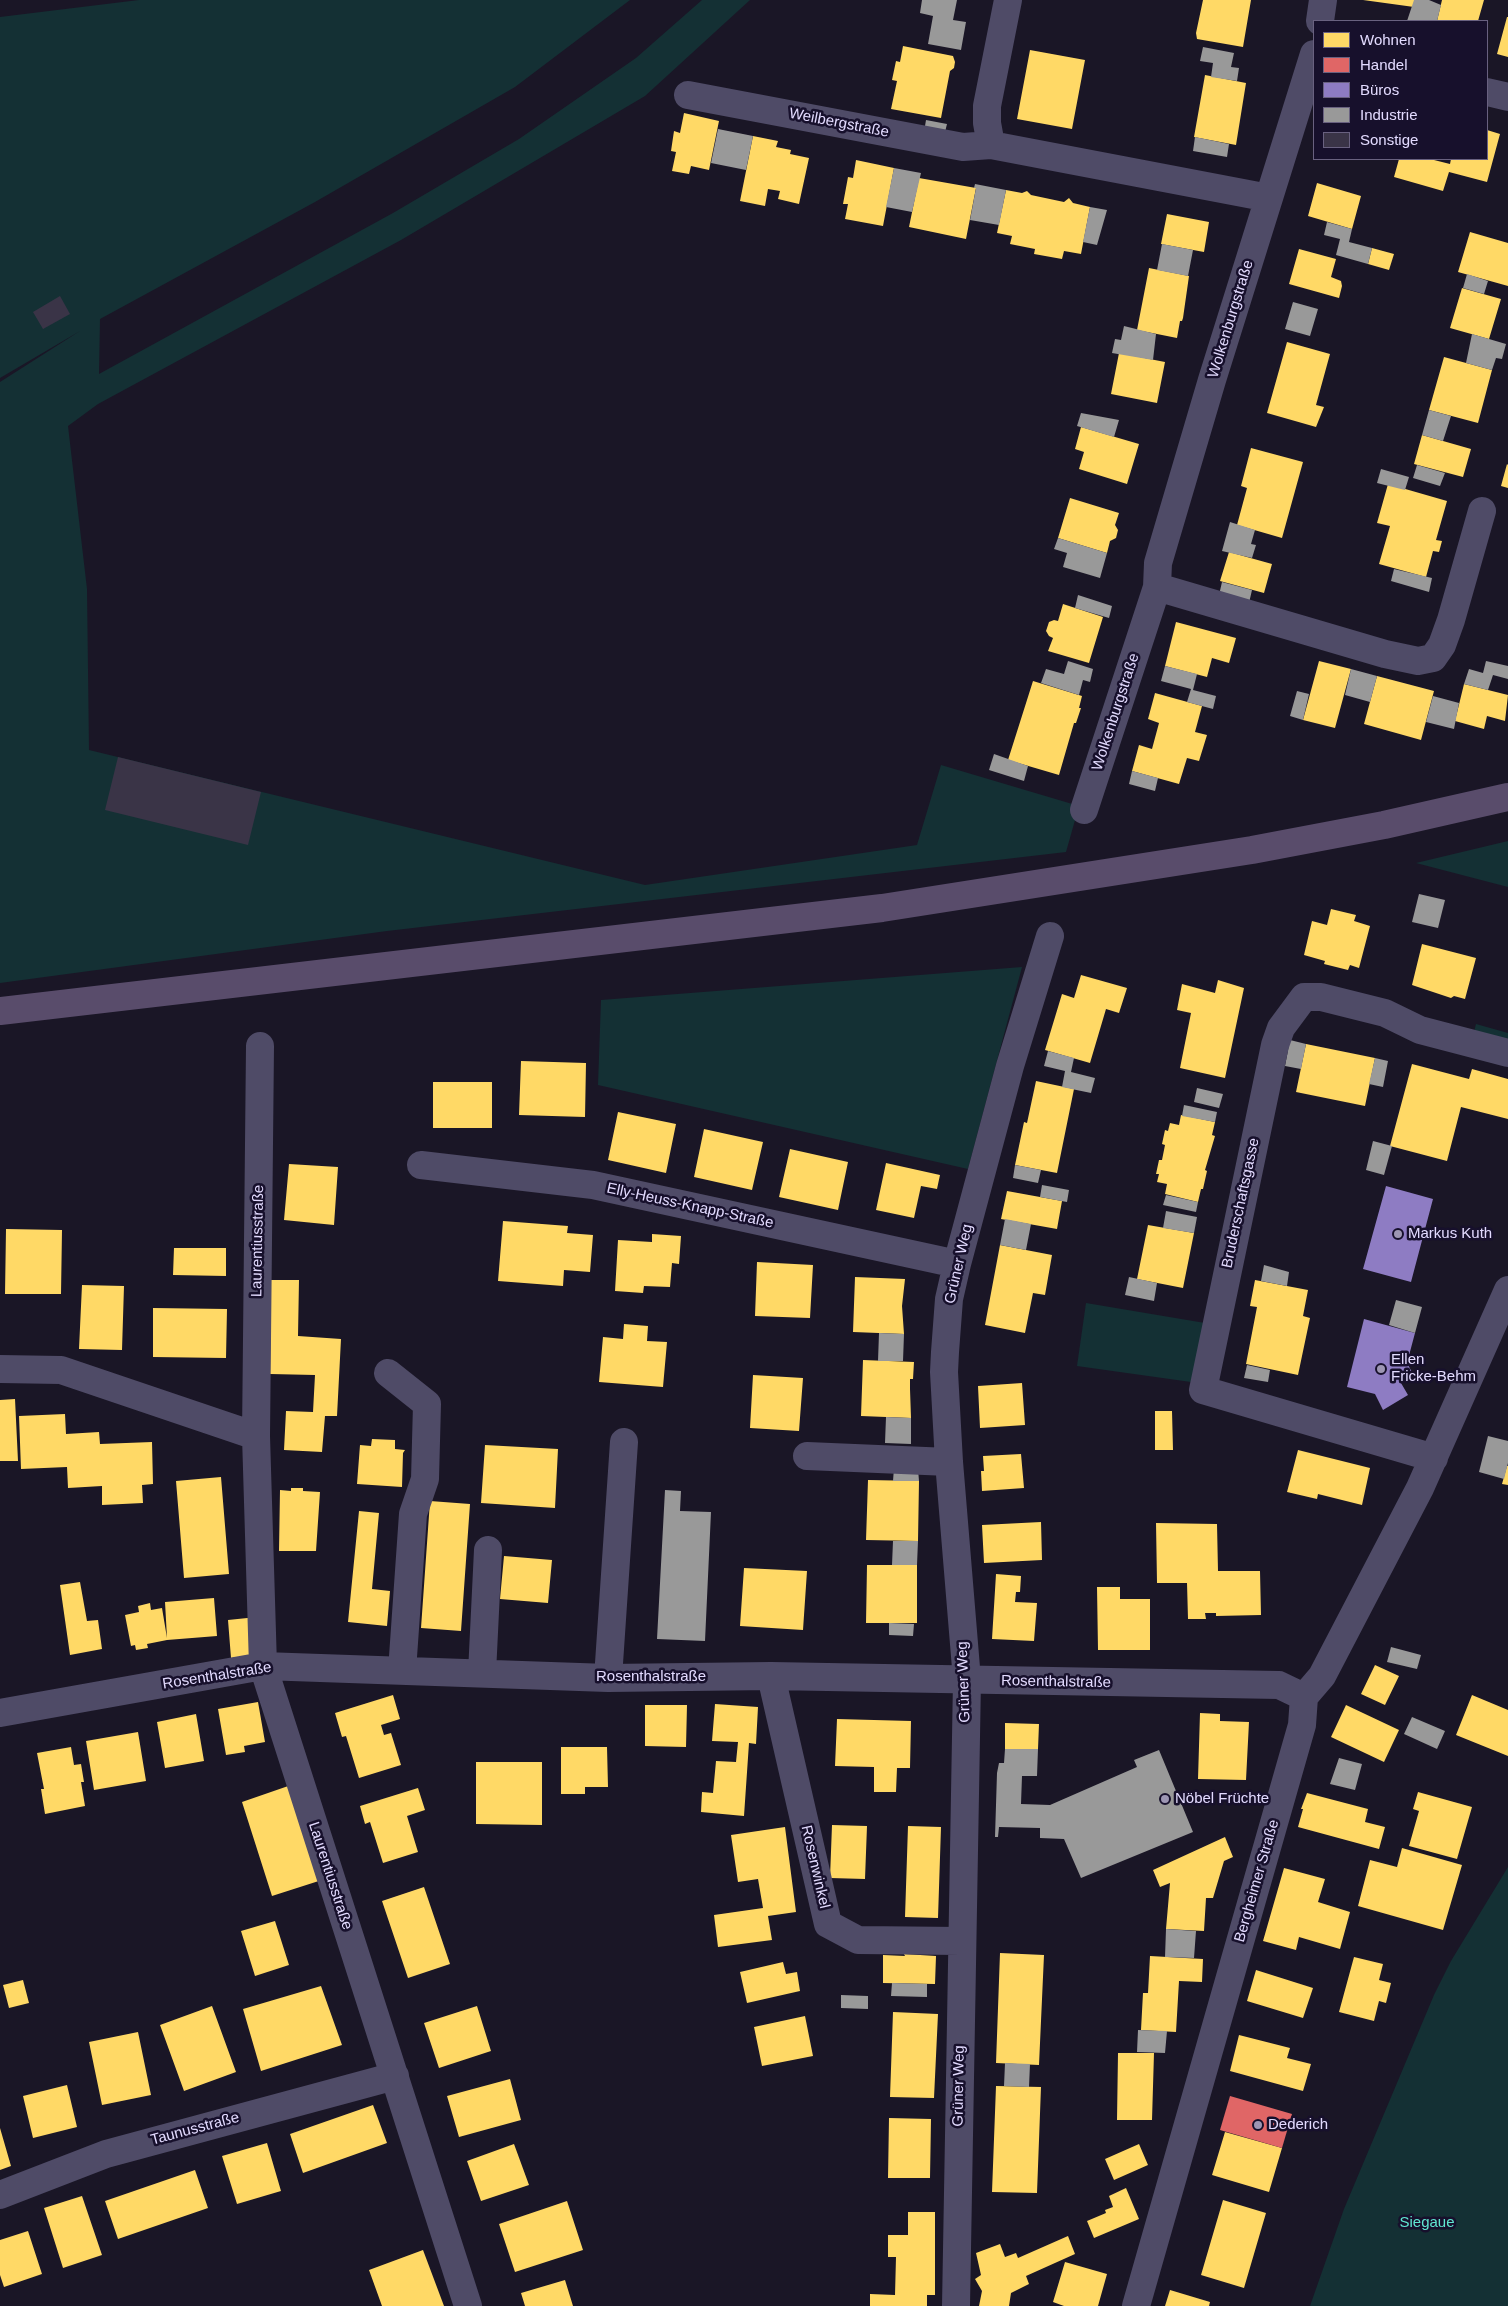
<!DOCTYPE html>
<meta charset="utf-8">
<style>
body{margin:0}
#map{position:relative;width:1508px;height:2306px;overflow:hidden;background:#1a1626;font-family:Helvetica,sans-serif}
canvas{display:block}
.legend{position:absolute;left:1313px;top:20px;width:175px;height:140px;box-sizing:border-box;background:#17102c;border:1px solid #696180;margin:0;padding:6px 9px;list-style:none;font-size:15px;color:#e3dbff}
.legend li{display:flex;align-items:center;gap:10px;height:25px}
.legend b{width:25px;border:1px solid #696180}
</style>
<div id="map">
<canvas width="1508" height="2306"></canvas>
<ul class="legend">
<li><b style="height:14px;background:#ffd966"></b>Wohnen</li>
<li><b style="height:14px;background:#e06666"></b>Handel</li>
<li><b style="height:14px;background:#8e7cc3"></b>Büros</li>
<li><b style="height:14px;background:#999"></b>Industrie</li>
<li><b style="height:14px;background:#3a3447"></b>Sonstige</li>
</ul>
</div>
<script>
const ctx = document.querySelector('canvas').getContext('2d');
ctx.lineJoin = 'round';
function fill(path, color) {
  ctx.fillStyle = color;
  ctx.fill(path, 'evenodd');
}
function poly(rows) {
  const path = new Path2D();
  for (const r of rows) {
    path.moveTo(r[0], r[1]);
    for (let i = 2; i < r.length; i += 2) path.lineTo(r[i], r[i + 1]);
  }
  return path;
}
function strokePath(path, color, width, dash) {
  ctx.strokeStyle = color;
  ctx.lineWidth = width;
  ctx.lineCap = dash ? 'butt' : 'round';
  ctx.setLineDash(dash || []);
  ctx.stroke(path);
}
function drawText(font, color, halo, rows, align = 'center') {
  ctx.font = font + ' Helvetica,sans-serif';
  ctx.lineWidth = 5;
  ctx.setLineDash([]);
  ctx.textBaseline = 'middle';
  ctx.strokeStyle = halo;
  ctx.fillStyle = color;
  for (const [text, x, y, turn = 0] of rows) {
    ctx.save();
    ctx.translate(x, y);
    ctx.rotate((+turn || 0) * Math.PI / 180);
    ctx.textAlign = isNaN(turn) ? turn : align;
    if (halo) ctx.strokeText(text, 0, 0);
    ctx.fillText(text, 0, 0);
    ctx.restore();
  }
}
fill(poly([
 [139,0,630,0,515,87,315,202,100,319,99,374,393,213,519,139,636,58,702,0,750,0,645,96,401,240,98,404,68,426,87,589,89,750,645,885,917,845,941,765,1079,806,1066,852,387,931,0,983,0,382,80,331,0,378,0,17],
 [1508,841,1508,887,1416,863],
 [1022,967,968,1169,598,1085,601,1000],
 [1476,1024,1508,1033,1508,1041,1474,1032],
 [1086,1303,1205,1323,1191,1382,1077,1366],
 [1508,1867,1508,2306,1310,2306,1344,2209,1434,1995,1451,1961]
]), '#143034');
fill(poly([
 [1203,0,1251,0,1243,47,1197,39,1196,33],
 [1363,0,1414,0,1414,7],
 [1442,0,1484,0,1478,21,1437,21],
 [1507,17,1508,17,1508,57,1497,54],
 [903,46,953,56,955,62,954,68,950,71,941,118,891,109,897,81,892,80,896,61,900,62],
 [1030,50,1085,60,1072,129,1017,119],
 [1205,75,1246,83,1236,145,1194,137],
 [684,113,719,121,709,170,691,166,689,174,672,171,676,152,671,151,674,131,680,133],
 [1487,130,1500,134,1487,182,1449,172,1443,191,1394,177,1399,159,1430,159,1450,164,1451,159,1487,159],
 [753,136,778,141,776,147,791,150,790,154,809,158,799,204,778,199,780,191,768,189,765,206,740,201],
 [856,160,894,168,883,226,845,219,848,204,843,204,848,177,853,178],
 [919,178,976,188,966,239,909,227],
 [1317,183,1361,196,1352,229,1308,216],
 [1006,190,1022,193,1027,191,1031,195,1064,202,1069,198,1073,203,1090,207,1081,254,1064,251,1062,259,1034,254,1035,249,1010,244,1012,236,997,233],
 [1167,214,1209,222,1204,252,1161,244],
 [1470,232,1508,243,1508,286,1458,272],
 [1372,248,1394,254,1389,270,1368,264],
 [1299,249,1336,259,1331,277,1341,281,1342,286,1339,298,1289,284],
 [1149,268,1189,276,1183,318,1182,321,1180,321,1177,338,1137,330],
 [1462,288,1501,299,1489,339,1450,328],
 [1287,342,1330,354,1316,405,1324,407,1316,427,1267,413],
 [1119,353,1165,362,1157,403,1111,394],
 [1444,357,1492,370,1478,423,1429,410],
 [1081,427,1139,444,1127,484,1079,469,1084,452,1075,449],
 [1422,435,1471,449,1463,477,1414,464],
 [1251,448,1303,462,1282,538,1237,525,1247,488,1241,486],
 [1507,464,1508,465,1508,488,1501,486],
 [1388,484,1447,501,1436,540,1442,541,1439,552,1433,551,1426,577,1379,564,1390,526,1377,523],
 [1070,498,1119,513,1115,525,1118,530,1116,538,1110,541,1107,553,1058,538],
 [1229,552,1272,564,1264,593,1220,581],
 [1063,604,1103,617,1089,663,1048,651,1053,638,1049,636,1046,631,1049,622,1054,620,1058,621],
 [1176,622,1236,638,1229,663,1212,658,1207,677,1165,666],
 [1319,661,1351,669,1335,728,1303,720],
 [1377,676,1434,691,1421,740,1364,724],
 [1033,681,1082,696,1079,708,1081,708,1076,723,1074,723,1059,775,1008,760],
 [1464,684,1508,695,1505,721,1487,716,1484,729,1455,721],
 [1155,693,1202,706,1195,732,1207,735,1199,761,1187,758,1179,784,1132,771,1139,745,1152,749,1159,723,1148,719],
 [1331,909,1356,915,1354,921,1370,926,1359,968,1350,965,1348,970,1324,964,1325,961,1304,955,1312,921,1327,925],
 [1422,944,1476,958,1465,999,1454,996,1451,998,1412,985],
 [1081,975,1127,988,1119,1013,1106,1009,1090,1063,1045,1050,1062,994,1074,998],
 [1218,980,1244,988,1225,1078,1180,1068,1191,1013,1177,1010,1182,984,1215,993],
 [1306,1044,1375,1058,1365,1106,1296,1092],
 [521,1061,586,1063,585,1117,519,1115],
 [1412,1064,1469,1079,1472,1069,1508,1079,1508,1119,1461,1107,1447,1161,1390,1146],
 [1036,1081,1074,1089,1057,1173,1015,1165,1024,1122,1027,1123],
 [433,1082,492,1082,492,1128,433,1128],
 [618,1112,676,1124,666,1173,608,1160],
 [1181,1115,1215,1122,1212,1135,1215,1136,1205,1170,1207,1171,1203,1189,1201,1189,1198,1202,1165,1194,1167,1184,1157,1182,1159,1174,1156,1174,1159,1160,1162,1160,1165,1145,1162,1144,1165,1130,1168,1131,1170,1123,1179,1125],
 [704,1129,763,1142,752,1190,694,1177],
 [790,1149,848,1162,838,1210,779,1197],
 [886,1163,940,1175,937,1189,921,1186,914,1218,876,1210],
 [289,1164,338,1167,334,1225,284,1220],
 [1007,1191,1062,1201,1057,1229,1001,1219],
 [503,1221,568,1226,567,1233,593,1235,590,1272,564,1270,563,1286,498,1281],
 [1148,1225,1194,1233,1183,1288,1137,1279],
 [6,1229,62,1230,61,1294,5,1294],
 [652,1234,681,1236,679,1264,672,1263,670,1287,644,1286,643,1293,615,1291,618,1240,652,1242],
 [1000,1245,1052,1255,1045,1295,1033,1293,1025,1333,985,1325],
 [174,1248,226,1248,226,1276,173,1275],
 [757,1262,813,1265,810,1318,755,1316],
 [855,1277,905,1279,902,1306,904,1334,853,1332],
 [271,1280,299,1280,298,1336,341,1339,337,1416,325,1416,322,1452,284,1450,286,1411,313,1412,315,1375,270,1374],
 [1255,1280,1308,1290,1303,1316,1310,1318,1298,1375,1246,1364,1257,1307,1250,1306],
 [82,1285,124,1286,122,1350,79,1349],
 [153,1308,227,1309,226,1358,153,1357],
 [624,1324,648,1326,647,1341,667,1342,663,1387,599,1382,603,1337,623,1339],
 [863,1360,914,1362,913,1379,910,1379,910,1389,911,1418,861,1416],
 [753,1375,803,1378,799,1431,750,1428],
 [1022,1383,1025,1425,980,1428,978,1386],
 [15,1399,18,1461,0,1461,0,1400],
 [1155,1411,1172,1411,1173,1450,1155,1450],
 [65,1414,66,1434,99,1432,100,1444,152,1442,153,1484,142,1485,143,1503,102,1505,102,1486,68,1488,67,1467,21,1469,19,1416],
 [372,1439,395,1440,395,1449,405,1450,403,1453,402,1487,357,1484,360,1445,371,1446],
 [485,1445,558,1449,555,1508,481,1503],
 [1298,1450,1370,1468,1362,1505,1318,1494,1317,1499,1287,1492],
 [1021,1454,1024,1488,982,1491,981,1471,984,1471,983,1456],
 [1507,1466,1508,1466,1508,1485,1502,1484],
 [221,1477,229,1574,184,1578,176,1481],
 [868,1480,919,1481,918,1541,866,1540],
 [291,1488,303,1488,303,1491,320,1492,316,1551,279,1551,280,1490,291,1491],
 [430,1501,470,1504,461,1631,421,1628],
 [359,1511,379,1513,372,1589,390,1591,387,1626,348,1622],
 [1041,1522,1042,1560,984,1563,982,1525],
 [1156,1523,1217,1524,1218,1571,1260,1571,1261,1615,1216,1616,1216,1613,1205,1613,1206,1619,1188,1619,1187,1583,1157,1583],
 [504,1556,552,1560,548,1603,500,1599],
 [867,1565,917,1565,917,1623,866,1623],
 [744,1568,807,1571,803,1630,740,1626],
 [996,1574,1021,1576,1020,1592,1016,1592,1015,1602,1037,1603,1034,1641,992,1639],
 [80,1582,87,1621,98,1620,102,1649,70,1655,60,1585],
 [1097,1587,1120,1587,1120,1599,1150,1599,1150,1650,1098,1650],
 [214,1598,217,1636,167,1640,147,1644,148,1648,136,1650,135,1645,131,1646,125,1615,139,1612,138,1606,150,1603,151,1610,162,1608,167,1638,165,1602],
 [257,1617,260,1655,231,1658,228,1620],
 [1375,1665,1399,1676,1385,1705,1361,1694],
 [393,1695,400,1719,381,1725,384,1735,391,1733,401,1765,359,1778,346,1736,342,1737,335,1713],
 [1472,1695,1508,1710,1508,1756,1456,1735],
 [258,1702,265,1742,244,1746,245,1752,226,1755,218,1709],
 [715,1704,758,1707,756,1744,749,1743,744,1816,701,1812,702,1792,713,1793,716,1761,736,1762,738,1742,712,1741],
 [645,1705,687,1705,686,1747,645,1746],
 [1346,1705,1399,1730,1384,1762,1331,1737],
 [1200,1713,1220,1714,1220,1721,1249,1722,1246,1780,1198,1779],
 [196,1714,204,1761,165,1768,157,1722],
 [837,1719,911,1721,910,1768,897,1768,896,1792,874,1792,874,1767,835,1766],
 [1005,1723,1039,1724,1038,1749,1005,1749],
 [138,1732,146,1781,94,1790,86,1741],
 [71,1747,74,1765,81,1764,84,1782,81,1782,85,1806,45,1814,41,1789,44,1789,37,1753],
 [561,1747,607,1747,608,1787,585,1787,585,1794,561,1794],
 [476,1762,542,1762,542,1825,476,1824],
 [294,1784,325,1879,272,1896,242,1802],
 [418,1788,425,1810,407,1816,418,1852,383,1863,370,1822,365,1824,360,1806],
 [1418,1792,1472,1807,1457,1859,1409,1846,1419,1811,1413,1809],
 [1307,1793,1368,1809,1365,1822,1385,1827,1379,1849,1298,1827,1303,1809,1301,1809],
 [832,1825,867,1826,865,1879,830,1878],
 [908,1826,941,1827,938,1918,905,1917],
 [785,1827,796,1912,768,1916,772,1940,718,1947,714,1915,763,1908,758,1879,738,1882,731,1835],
 [1225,1837,1233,1857,1224,1861,1213,1898,1206,1898,1204,1931,1166,1929,1170,1883,1160,1887,1153,1870],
 [1402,1848,1462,1865,1443,1930,1358,1906,1370,1860,1397,1867],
 [1284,1868,1325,1879,1318,1902,1350,1912,1340,1949,1299,1937,1296,1950,1263,1941],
 [424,1887,450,1964,408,1978,382,1901],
 [275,1921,289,1965,255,1976,241,1931],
 [1000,1953,1044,1955,1039,2065,996,2063],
 [904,1954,936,1956,935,1984,883,1983,883,1955,905,1956],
 [1150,1956,1203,1959,1202,1982,1179,1981,1176,2032,1141,2030,1143,1993,1148,1993],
 [1354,1957,1383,1964,1379,1980,1391,1983,1386,2003,1379,2001,1374,2021,1339,2012],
 [783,1962,786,1974,797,1972,800,1991,747,2003,740,1972],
 [1256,1970,1313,1988,1303,2018,1247,2001],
 [23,1980,29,2003,9,2008,3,1985],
 [321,1986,342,2045,261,2071,243,2009],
 [212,2006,236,2072,184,2091,160,2025],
 [477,2006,491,2051,439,2068,424,2023],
 [893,2012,938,2014,934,2098,890,2097],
 [805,2016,813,2056,762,2066,754,2027],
 [138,2032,151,2095,102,2105,89,2042],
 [1239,2035,1290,2048,1287,2058,1311,2064,1303,2091,1230,2071],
 [1118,2053,1154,2053,1152,2120,1117,2120],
 [510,2079,521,2120,459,2137,447,2096],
 [67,2085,77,2127,33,2138,23,2096],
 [996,2086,1041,2087,1037,2193,992,2192],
 [373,2105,387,2143,303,2173,290,2134],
 [889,2118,931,2119,930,2178,888,2178],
 [0,2128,11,2166,0,2170],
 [1225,2132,1282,2148,1269,2192,1212,2175],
 [267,2143,281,2191,237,2204,222,2156],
 [514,2144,529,2185,481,2201,467,2161],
 [1139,2144,1148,2165,1114,2180,1105,2159],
 [195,2170,208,2208,118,2239,105,2201],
 [1126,2188,1139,2219,1094,2238,1087,2221,1106,2213,1105,2210,1113,2207,1109,2196],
 [82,2196,102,2255,63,2268,44,2208],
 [1223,2200,1266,2213,1244,2288,1201,2275],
 [567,2201,583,2250,515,2272,499,2224],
 [908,2212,935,2212,935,2295,927,2295,927,2306,870,2306,870,2294,895,2295,896,2257,888,2257,888,2235,908,2235],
 [28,2231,42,2274,4,2287,0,2275,0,2240],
 [1068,2236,1075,2254,1026,2276,1029,2284,1011,2293,1009,2306,979,2306,982,2291,975,2279,981,2275,976,2253,1000,2244,1005,2257,1016,2253,1018,2258],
 [423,2250,444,2306,382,2306,369,2270],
 [1065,2262,1107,2274,1098,2306,1064,2306,1053,2302],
 [565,2280,573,2306,525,2306,521,2293],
 [1170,2290,1210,2302,1209,2306,1165,2306]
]), '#ffd966');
fill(poly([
 [1230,2096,1292,2114,1282,2148,1220,2130]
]), '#e06666');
fill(poly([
 [1386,1186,1433,1199,1411,1282,1363,1269],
 [1364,1319,1415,1333,1407,1363,1414,1376,1401,1383,1408,1395,1383,1410,1375,1394,1347,1387]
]), '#8e7cc3');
fill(poly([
 [922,0,957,0,953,20,966,22,961,50,928,44,933,16,920,13],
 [1414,0,1429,0,1441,5,1437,21,1407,21],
 [1203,47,1234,53,1231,67,1239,68,1237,81,1211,77,1213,63,1200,61],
 [926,120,947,124,944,136,924,132],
 [718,129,753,136,746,170,711,163],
 [1195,137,1229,144,1227,157,1193,151],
 [894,168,921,173,912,212,886,207],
 [975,184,1006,190,999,225,970,220,976,188,974,188],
 [1090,207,1107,210,1097,245,1083,242],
 [1327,222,1352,229,1349,242,1372,248,1368,264,1336,255,1340,239,1324,235],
 [1162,244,1193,250,1188,276,1157,270],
 [1467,274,1488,281,1484,294,1463,288],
 [1293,302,1318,309,1310,336,1285,329],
 [1124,326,1156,334,1153,360,1112,353,1115,339,1121,340],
 [1472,334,1506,344,1502,359,1496,358,1492,370,1466,363],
 [1429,410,1451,416,1443,441,1422,435],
 [1081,413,1119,420,1114,437,1077,426],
 [1417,465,1445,473,1440,486,1413,478],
 [1381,469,1409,477,1405,490,1377,483],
 [1230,522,1255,530,1251,544,1256,545,1252,558,1222,551],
 [1058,538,1107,553,1100,578,1063,567,1067,553,1054,549],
 [1394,569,1432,578,1429,592,1391,581],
 [1222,582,1252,590,1249,603,1219,595],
 [1078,595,1112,606,1109,618,1075,608],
 [1068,661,1093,669,1090,682,1083,680,1079,695,1041,683,1046,669,1064,674],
 [1486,661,1508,666,1508,679,1493,675,1488,690,1464,684,1469,669,1483,673],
 [1165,666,1197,674,1193,690,1216,696,1213,709,1187,702,1191,689,1161,681],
 [1351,669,1377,676,1370,702,1345,695],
 [1297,691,1309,694,1303,720,1290,716],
 [1433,696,1459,703,1454,729,1426,722],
 [994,754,1028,766,1024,781,989,770],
 [1132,771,1158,778,1155,791,1129,784],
 [1419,894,1445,900,1438,928,1412,922],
 [1290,1040,1306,1044,1301,1069,1285,1066],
 [1048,1051,1074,1058,1071,1072,1095,1078,1091,1093,1062,1087,1065,1071,1044,1066],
 [1375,1058,1388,1061,1383,1087,1369,1084],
 [1197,1088,1223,1094,1219,1108,1194,1102],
 [1184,1105,1217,1112,1215,1122,1182,1116],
 [1373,1141,1392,1146,1384,1175,1366,1170],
 [1015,1165,1041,1170,1038,1183,1013,1178],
 [1042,1185,1069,1190,1067,1202,1040,1197],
 [1166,1195,1198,1202,1196,1212,1163,1205],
 [1166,1211,1197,1217,1194,1233,1163,1228],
 [1005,1219,1031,1224,1026,1250,1000,1245],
 [1264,1265,1289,1272,1287,1286,1261,1281],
 [1129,1277,1157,1283,1154,1301,1125,1295],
 [1396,1300,1422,1307,1415,1333,1389,1325],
 [879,1333,904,1334,903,1361,878,1361],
 [1247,1365,1270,1370,1268,1382,1244,1378],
 [886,1417,911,1418,911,1444,885,1443],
 [1488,1436,1508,1441,1508,1463,1504,1479,1479,1472],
 [894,1468,918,1469,919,1481,893,1481],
 [665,1490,681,1491,680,1511,711,1512,705,1641,657,1639],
 [893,1541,918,1541,917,1565,892,1565],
 [889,1623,914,1624,913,1636,889,1635],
 [1391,1647,1421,1655,1417,1669,1387,1662],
 [1412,1717,1445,1731,1437,1749,1404,1734],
 [1005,1749,1038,1749,1037,1776,1022,1776,1021,1804,1050,1805,1137,1767,1134,1760,1159,1750,1193,1832,1081,1878,1064,1839,1040,1838,1040,1828,999,1827,998,1837,995,1837,997,1773,999,1763,1004,1763],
 [1339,1758,1362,1764,1355,1790,1330,1784],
 [1166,1929,1196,1931,1194,1958,1165,1957],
 [892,1983,927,1984,927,1997,891,1996],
 [841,1995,868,1996,868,2009,841,2008],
 [1138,2030,1167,2031,1165,2053,1137,2052],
 [1005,2063,1030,2064,1029,2087,1004,2086]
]), '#999');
fill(poly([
 [60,296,70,314,43,329,33,312],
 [118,757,261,792,248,845,105,810]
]), '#3a3447');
strokePath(poly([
 [1320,21,1323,0],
 [1487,92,1508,97],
 [688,95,963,147,991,145,1269,198],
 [991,145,987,123,987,106,1008,0],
 [1157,587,1385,654,1418,661,1433,658,1442,645,1451,620,1482,511],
 [1084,810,1157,587,1158,563,1212,380,1314,54],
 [260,1046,256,1436,263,1666,468,2306],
 [421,1165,593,1185,957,1264],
 [0,1369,61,1370,256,1436],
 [388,1373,427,1404,425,1479,413,1514,402,1671],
 [807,1456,949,1462],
 [1434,1458,1203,1390,1275,1045,1281,1028,1304,997,1321,997,1385,1013,1420,1030,1508,1053],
 [482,1673,488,1550],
 [771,1676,828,1924,858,1940,961,1941],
 [608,1678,624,1442],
 [0,1713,263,1666,608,1678,771,1676,1279,1685,1304,1697],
 [0,2195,106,2154,395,2076],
 [956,2306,967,1680,949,1462,944,1372,945,1352,949,1299,957,1264,1010,1066,1050,936],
 [1136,2306,1302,1725,1304,1697,1322,1676,1420,1488,1508,1290]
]), '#4f4b67', 28);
strokePath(poly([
 [0,1011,882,908,1252,850,1384,825,1508,797]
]), '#594c6b', 28);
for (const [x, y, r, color] of [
 [1398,1234,5,"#9d96b3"],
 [1381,1369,5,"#9d96b3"],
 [1165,1799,5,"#9d96b3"],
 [1258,2125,5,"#9d96b3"]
]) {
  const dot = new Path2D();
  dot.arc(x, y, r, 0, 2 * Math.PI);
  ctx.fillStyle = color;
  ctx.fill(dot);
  strokePath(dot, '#17102c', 2);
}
drawText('15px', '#e3dbff', '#17102c', [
 ["Weilbergstraße",839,123,11],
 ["Wolkenburgstraße",1231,319,-73],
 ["Wolkenburgstraße",1116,712,-72],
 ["Bruderschaftsgasse",1241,1203,-78],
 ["Elly-Heuss-Knapp-Straße",690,1206,12],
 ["Laurentiusstraße",258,1241,-89],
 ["Grüner Weg",959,1264,-77],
 ["Rosenthalstraße",217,1676,-9],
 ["Rosenthalstraße",651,1677],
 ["Grüner Weg",964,1682,-92],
 ["Rosenthalstraße",1056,1682,1],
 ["Rosenwinkel",815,1867,77],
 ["Laurentiusstraße",330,1876,72],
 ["Bergheimer Straße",1257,1881,-74],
 ["Grüner Weg",959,2086,-89],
 ["Taunusstraße",195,2129,-15]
]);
drawText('15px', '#e3dbff', '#17102c', [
 ["Markus Kuth",1408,1234],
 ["Ellen",1391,1360],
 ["Fricke-Behm",1391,1377],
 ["Nöbel Früchte",1175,1799],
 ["Dederich",1268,2125]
], 'left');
drawText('15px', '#60e6d1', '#17102c', [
 ["Siegaue",1427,2223]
]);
</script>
